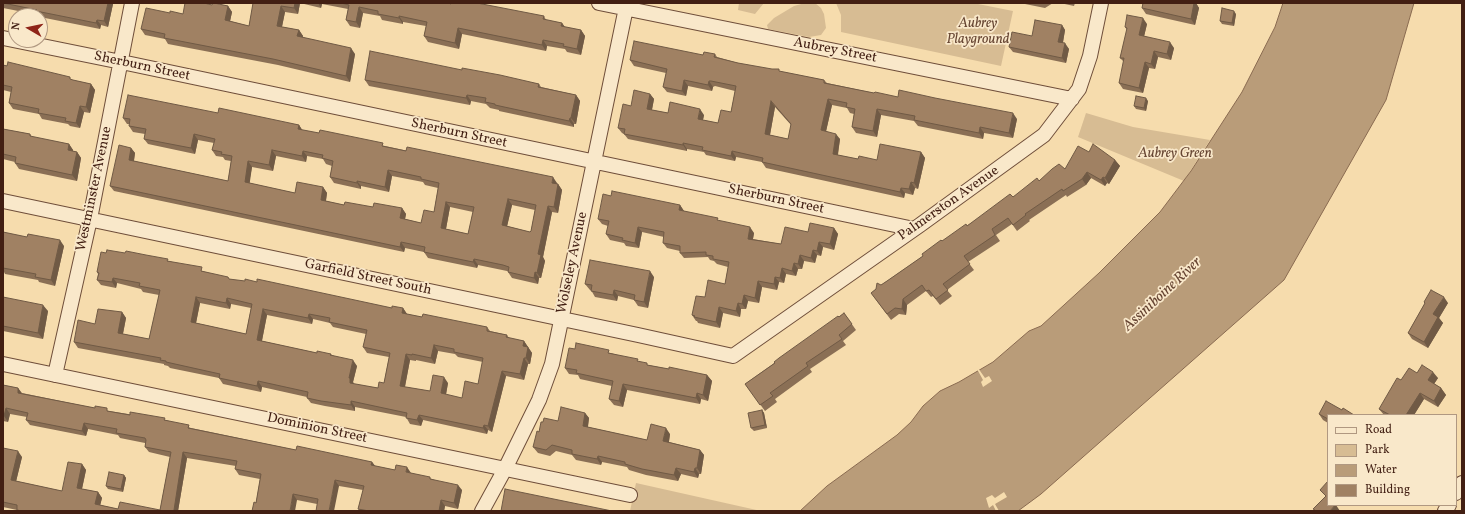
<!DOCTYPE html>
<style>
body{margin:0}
#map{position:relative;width:1465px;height:514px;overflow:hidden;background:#f6dcad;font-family:Vollkorn,serif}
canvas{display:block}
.frame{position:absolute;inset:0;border:4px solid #421f13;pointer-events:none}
.legend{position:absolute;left:1327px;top:414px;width:130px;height:92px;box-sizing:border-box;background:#f9e8ca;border:1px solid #b09881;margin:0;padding:5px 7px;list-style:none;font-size:12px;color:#421f13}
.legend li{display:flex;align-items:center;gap:8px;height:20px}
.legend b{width:20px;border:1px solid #b09881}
.north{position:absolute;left:8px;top:8px;width:40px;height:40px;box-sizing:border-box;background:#f9e8ca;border:1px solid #b09881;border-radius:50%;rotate:279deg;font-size:11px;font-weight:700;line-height:16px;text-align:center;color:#421f13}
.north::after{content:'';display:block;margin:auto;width:14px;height:18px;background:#8f2418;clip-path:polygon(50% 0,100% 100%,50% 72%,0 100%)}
</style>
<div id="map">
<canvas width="1465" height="514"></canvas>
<div class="frame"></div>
<ul class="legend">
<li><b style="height:5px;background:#f9e8ca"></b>Road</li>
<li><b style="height:11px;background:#d7bc93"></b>Park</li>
<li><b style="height:11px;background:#b99c79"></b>Water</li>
<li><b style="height:11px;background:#a08163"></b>Building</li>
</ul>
<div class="north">N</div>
</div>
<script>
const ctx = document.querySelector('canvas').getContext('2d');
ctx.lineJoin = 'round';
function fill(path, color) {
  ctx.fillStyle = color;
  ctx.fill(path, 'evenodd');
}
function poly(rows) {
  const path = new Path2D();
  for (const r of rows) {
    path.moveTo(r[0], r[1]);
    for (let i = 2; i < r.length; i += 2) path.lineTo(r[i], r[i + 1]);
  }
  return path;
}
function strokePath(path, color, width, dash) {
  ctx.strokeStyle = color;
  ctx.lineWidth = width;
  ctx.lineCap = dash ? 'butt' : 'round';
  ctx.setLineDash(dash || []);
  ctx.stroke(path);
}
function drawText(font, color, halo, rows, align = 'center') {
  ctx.font = font + ' Vollkorn,serif';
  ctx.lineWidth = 3.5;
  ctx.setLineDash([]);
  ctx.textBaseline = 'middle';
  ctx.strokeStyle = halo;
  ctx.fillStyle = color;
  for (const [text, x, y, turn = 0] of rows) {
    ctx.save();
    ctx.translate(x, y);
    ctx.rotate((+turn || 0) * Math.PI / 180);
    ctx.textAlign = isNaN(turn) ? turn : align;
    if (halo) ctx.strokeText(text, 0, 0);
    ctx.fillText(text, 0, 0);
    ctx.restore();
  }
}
fill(poly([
 [739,3,764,3,755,14,738,10],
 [805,3,815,3,821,8,824,14,826,28,821,35,809,37,768,29,767,25,774,18,794,6],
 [836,3,973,3,1013,11,1001,66,841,32,841,15],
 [1086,113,1133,127,1210,140,1184,181,1078,137],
 [636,483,761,511,630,511]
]), '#d7bc93');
const water = poly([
 [1283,3,1414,3,1386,100,1284,280,1041,494,1018,511,800,511,827,486,897,435,911,422,923,406,940,391,959,382,993,362,1029,331,1041,326,1099,273,1160,212,1191,171,1242,92,1275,27,1283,3]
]);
fill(water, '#b99c79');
strokePath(water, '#896a50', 1);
fill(poly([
 [978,368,985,378,989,376,992,381,983,387,981,382,983,380,977,369],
 [1004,492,1007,497,995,504,999,511,996,511,993,505,989,508,986,498,992,495,995,498]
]), '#f6dcad');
const street = poly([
 [599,3,1072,99],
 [3,38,131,64,914,229],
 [3,201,638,335,733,356,920,225,1044,135,1079,89,1090,56,1101,3],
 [3,364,630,495],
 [55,375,90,219,132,3],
 [1456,493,1462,483],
 [482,511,505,469,539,400,552,364,627,3],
 [1445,511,1449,505]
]);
strokePath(street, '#6f4e3a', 16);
strokePath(street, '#f9e8ca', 14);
fill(poly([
 [3,3,113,4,108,27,101,25,100,29,40,17,39,15,3,8],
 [252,3,448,3,544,16,546,20,562,23,565,27,581,30,585,36,581,55,567,52,565,49,547,46,546,51,462,34,459,49,428,42,424,36,426,26,403,22,403,24,382,20,380,16,363,13,360,28,350,26,346,20,348,9,322,4,321,8,300,3,298,14,285,12,282,27,299,30,303,36,302,37,355,54,350,82,278,65,168,44,165,39,145,35,141,29,170,13,183,14,212,5,228,6,232,12,230,21,249,26,253,4],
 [1020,3,1053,3,1045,8],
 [1060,3,1075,3,1074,6],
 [1143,3,1196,3,1199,8,1195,25,1146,14,1142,8],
 [1236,14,1234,26,1222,24,1220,21],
 [1147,24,1144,36,1174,48,1171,60,1158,57,1155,69,1149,68,1143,93,1123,89,1119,83,1124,62,1120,58,1127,30,1125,27],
 [1062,25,1065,30,1063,43,1069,49,1066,63,1013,52,1009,47,1032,36],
 [715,54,717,57,738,63,824,80,827,83,874,93,1017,119,1013,138,984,133,983,139,918,126,914,121,881,115,877,137,856,133,852,127,854,114,850,113,847,108,832,105,826,131,840,139,838,155,858,159,877,160,921,152,925,158,918,189,915,188,913,195,905,193,904,198,766,168,762,162,736,157,735,161,706,155,704,152,687,149,687,151,628,139,624,134,622,133,618,128,631,106,650,94,654,99,652,110,668,113,704,115,703,120,718,123,731,112,735,91,715,86,713,87,712,91,688,86,686,96,667,92,663,87,666,73,634,66,630,60],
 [775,107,791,125,788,139,770,135],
 [3,65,91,84,95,90,90,113,84,112,80,128,70,126,68,124,42,119,39,114,13,109,9,103,11,92,3,90],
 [462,70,539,84,541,87,576,95,580,101,576,124,574,124,574,127,499,111,499,110,490,108,486,104,471,101,470,105,369,86,365,80],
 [1148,101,1146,111,1136,109,1134,106],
 [218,113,299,125,302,130,385,146,557,183,557,184,558,184,562,190,558,213,552,212,543,257,545,261,541,278,539,278,538,284,512,278,508,272,508,271,507,271,478,265,477,268,428,258,424,252,405,248,404,252,114,191,110,186,131,148,135,153,134,161,228,181,231,161,225,160,223,157,216,156,212,150,214,143,198,140,195,154,148,144,144,139,145,134,133,132,129,126,130,124,127,124,123,118],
 [276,156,306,162,307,156,323,159,326,164,332,166,330,177,334,183,361,189,361,186,389,192,392,176,423,182,425,185,438,188,434,212,421,223,405,219,406,214,402,208,373,207,344,205,326,201,327,193,323,187,295,193,249,183,252,167,273,171],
 [512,205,535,210,531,231,530,232,507,226],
 [450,207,473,212,468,234,446,229],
 [3,129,30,134,32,137,69,144,73,150,73,151,77,152,81,158,77,181,19,169,15,163,15,162,3,159],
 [1089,152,1115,160,1120,166,1109,184,1107,183,1105,186,1091,178,1086,185,1067,197,1066,195,1029,220,1030,221,1017,231,1012,224,996,235,1000,241,968,262,974,270,947,290,952,296,940,305,933,296,931,297,926,291,907,305,906,315,899,314,891,320,871,293,881,285,887,281,923,256,942,241,1013,197,1039,181,1065,169],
 [680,205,684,211,719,221,754,233,753,239,781,244,808,232,834,228,838,234,834,250,823,247,821,256,817,255,815,263,804,261,802,269,798,269,796,276,786,274,784,283,779,282,777,290,762,287,759,303,748,301,746,309,741,309,740,317,723,313,720,328,698,323,697,321,696,321,692,315,705,297,725,284,728,267,717,264,714,261,710,260,708,257,684,258,680,253,680,251,667,248,663,243,664,237,642,232,639,248,626,246,624,243,610,240,606,234,608,226,602,224,598,219],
 [3,232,64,246,55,286,39,282,38,280,5,274,3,270],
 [106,253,169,261,229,279,392,308,403,308,407,314,422,317,487,327,490,331,507,335,509,338,524,341,532,353,530,364,528,364,524,380,506,376,492,432,488,430,487,434,423,420,421,426,410,424,406,417,355,407,355,411,325,406,311,403,307,398,307,397,262,387,261,392,223,384,219,378,170,368,168,366,164,365,164,364,78,348,74,342,95,324,122,312,126,318,123,334,149,339,159,295,143,292,141,289,117,283,116,288,101,285,97,280,98,274,97,272],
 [200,303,230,309,231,304,251,308,246,334,196,323],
 [267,315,312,324,313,319,330,323,333,327,366,334,363,347,367,353,389,357,384,383,378,388,354,384,353,382,357,366,332,355,331,354,317,353,262,341],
 [438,351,455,354,458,357,483,362,478,384,462,398,446,395,448,383,430,391,405,387,410,360,416,361,416,360,435,364],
 [654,277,648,308,638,306,634,300,618,296,617,301,595,297,591,290,590,290,585,284],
 [3,297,48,311,43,339,3,331],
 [1424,302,1448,303,1439,318,1443,323,1428,348,1412,339,1408,333,1425,303],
 [844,313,856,330,843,341,846,345,810,369,812,372,775,399,777,402,765,411,745,384],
 [575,349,611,353,648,365,669,369,707,375,712,381,708,401,701,399,700,404,627,390,623,407,614,405,609,399,612,386,580,379,578,375,569,374,565,368],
 [1417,373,1438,378,1434,384,1441,388,1446,395,1438,407,1424,399,1414,415,1384,415,1379,409,1401,380],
 [3,385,18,388,22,393,109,411,166,420,191,428,296,450,372,462,375,466,411,473,432,479,462,490,458,509,445,506,444,511,360,511,358,509,363,490,339,486,317,504,297,500,256,503,260,479,239,475,235,469,236,466,187,458,178,511,18,511,17,510,3,507,3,448,22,457,16,481,62,491,82,464,86,470,82,489,98,492,102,498,100,505,118,509,160,510,170,457,149,452,145,447,145,443,120,438,118,435,88,429,86,436,30,425,26,420,27,417,10,414,8,422,3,421],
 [762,410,764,413,767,428,754,431,751,428],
 [1342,410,1328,415,1328,423,1323,420,1319,414],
 [585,413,589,418,588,427,647,440,670,434,669,442,700,450,704,455,701,474,699,474,698,478,681,474,678,481,646,475,629,470,627,467,602,462,601,465,576,460,572,455,556,451,550,456,538,453,533,447,543,422,558,421],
 [124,475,126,478,123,492,108,489,106,486]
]), '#8a6f55');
fill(poly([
 [108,3,112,3,113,4,108,27,104,21],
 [295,3,300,3,298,14,294,8],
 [318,3,321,3,322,4,321,8],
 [1194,3,1196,3,1199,8,1195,25,1191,19],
 [228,6,232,12,229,26,225,20],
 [281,6,285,12,281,31,277,26],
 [359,7,363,13,360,28,356,22],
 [1234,11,1236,14,1234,26,1232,23],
 [399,16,403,22,403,24,399,18],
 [1143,18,1147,24,1143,41,1139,35],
 [97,20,101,25,100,29,96,23],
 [562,23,566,29,561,26],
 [1062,25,1065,30,1062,47,1058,42],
 [458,28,462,34,459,49,455,43],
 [299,30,303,36,302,42,297,36],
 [581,30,585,36,581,55,577,49],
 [543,40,547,46,546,51,542,45],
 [1170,42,1174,48,1171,60,1167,54],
 [1065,43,1069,49,1066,63,1062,58],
 [351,48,355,54,350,82,346,76],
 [1154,51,1158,57,1155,69,1151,64],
 [1145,62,1149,68,1143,93,1139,88],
 [684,80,688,86,686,96,682,91],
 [709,81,713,87,712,91,708,85],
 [91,84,95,90,90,113,86,107],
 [650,94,654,99,651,114,647,109],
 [467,95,471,101,470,105,466,98],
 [576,95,580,101,576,124,571,118],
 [1146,98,1148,101,1146,111,1144,108],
 [828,99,832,105,825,136,821,130],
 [771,101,775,107,769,140,765,134],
 [80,106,84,112,80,128,76,123],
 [700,109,704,115,702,124,698,119],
 [877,109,881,115,877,137,873,131],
 [1013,113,1017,119,1013,138,1009,133],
 [570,118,574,124,574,127,569,121],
 [299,125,303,131,298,129],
 [980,127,984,133,983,139,979,133],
 [194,134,198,140,195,154,191,148],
 [836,134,840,139,837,159,833,154],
 [683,143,687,149,687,151,683,145],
 [69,144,73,150,72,156,68,150],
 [131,148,135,153,133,166,129,160],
 [272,150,276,156,273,171,269,165],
 [303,151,307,156,306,162,302,156],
 [732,151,736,157,735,161,731,156],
 [77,152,81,158,77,181,72,175],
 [921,152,925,158,918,189,914,183],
 [1115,160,1120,166,1109,184,1105,178],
 [248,161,252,167,249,188,245,182],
 [388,170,392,176,389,192,385,187],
 [1087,172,1091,178,1086,185,1082,179],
 [553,177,557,183,556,188,552,183],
 [1103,177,1107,183,1105,186,1101,180],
 [357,181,361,186,361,189,357,183],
 [911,182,915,188,913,195,909,189],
 [558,184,562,190,558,213,554,207],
 [323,187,327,193,325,206,321,200],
 [901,188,905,193,904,198,900,192],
 [508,199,512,205,506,231,502,225],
 [446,202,450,207,445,234,441,228],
 [680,205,684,211,679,210],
 [548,206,552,212,543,257,545,261,541,278,537,273,538,254],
 [402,208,406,214,404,224,400,218],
 [638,227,642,232,639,248,635,243],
 [750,227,754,233,752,244,748,239],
 [834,228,838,234,834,250,830,244],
 [60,240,64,246,55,286,51,280],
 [401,242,405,248,404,252,400,247],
 [819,242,823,247,821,256,817,251],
 [813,250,817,255,815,263,811,258],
 [800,255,804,261,802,269,798,264],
 [474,259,478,265,477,268,473,262],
 [794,263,798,269,796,276,792,271],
 [782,268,786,274,784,283,780,278],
 [650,271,654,277,648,308,644,302],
 [535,272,539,278,538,284,534,278],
 [775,277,779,282,777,290,774,284],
 [113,278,117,283,116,288,112,282],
 [758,281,762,287,759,303,755,298],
 [614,290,618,296,617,301,613,295],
 [744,295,748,301,746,309,742,304],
 [196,297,200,303,195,328,191,322],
 [1444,297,1448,303,1439,318,1443,323,1428,348,1424,342,1433,314],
 [227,298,231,304,230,309,226,303],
 [903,299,907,305,906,315,902,309],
 [738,303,741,309,740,317,736,311],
 [43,305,48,311,43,339,38,333],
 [719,307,723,313,720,328,716,322],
 [403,308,407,314,402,313],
 [263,309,267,315,261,345,257,340],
 [122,312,126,318,122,338,118,333],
 [309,314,313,319,312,324,308,318],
 [524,341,528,347,527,351,523,346],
 [434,345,438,351,435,364,431,358],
 [528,347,532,353,530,364,526,358],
 [406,354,410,360,404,391,400,386],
 [524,358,528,364,524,380,520,374],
 [353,360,357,366,353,382,354,384,350,383,349,378],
 [502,371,506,376,492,432,488,426],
 [1433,372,1438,378,1432,387,1428,380],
 [707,375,712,381,708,401,703,395],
 [444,377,448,383,445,399,441,393],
 [258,381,262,387,261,392,257,386],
 [623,384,627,390,623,407,619,401],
 [18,388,22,394,18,393],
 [1441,388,1446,395,1438,407,1434,401],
 [697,393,701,399,700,404,696,398],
 [1420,393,1424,399,1414,415,1406,415],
 [351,401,355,407,355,411,351,405],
 [6,408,10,414,8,422,4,416],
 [762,410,764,413,767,428,765,425],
 [585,413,589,418,587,432,583,426],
 [419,415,423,420,421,426,417,420],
 [84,423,88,429,86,436,82,431],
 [484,425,488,430,487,434,483,428],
 [666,428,670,434,668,447,663,441],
 [700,450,704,455,701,474,697,468],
 [18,451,22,457,15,486,11,480],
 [183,452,187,458,178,511,174,511,174,510],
 [598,456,602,462,601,465,597,459],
 [372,462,376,467,371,465],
 [82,464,86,470,81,493,77,488],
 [407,467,411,473,406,472],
 [676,468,681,474,678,481,674,475],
 [695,468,699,474,698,478,694,472],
 [124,475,126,478,123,492,121,489],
 [335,480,339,486,334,511,329,511],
 [458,485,462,490,458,509,454,503],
 [98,492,102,498,99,510,95,504],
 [293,494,297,500,295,511,290,511],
 [441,500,445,506,444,511,439,511],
 [1335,505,1336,505,1340,511,1330,511]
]), '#705a45');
const building = poly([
 [3,3,108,3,104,21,97,20,96,23,36,11,37,10,3,3],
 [185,3,204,3,212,5,213,3,214,3,228,6,225,20,249,26,253,3,295,3,294,8,281,6,277,26,299,30,297,36,351,48,346,76,273,59,164,38,165,34,141,29,146,8,170,13,170,11,183,14,185,3],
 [341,3,448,3,451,4,451,3,477,3,544,16,543,19,562,23,561,26,581,30,577,49,563,46,564,44,543,40,542,45,458,28,455,43,424,36,427,22,399,16,399,18,378,14,378,11,359,7,356,22,346,20,349,5,341,3],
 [1143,3,1194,3,1191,19,1142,8,1143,3],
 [1222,8,1234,11,1232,23,1220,21,1222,8],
 [1127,15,1143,18,1139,35,1170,42,1167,54,1154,51,1151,64,1145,62,1139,88,1119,83,1124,58,1120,58,1127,28,1125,27,1127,15],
 [1035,20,1062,25,1058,42,1065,43,1062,58,1009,47,1012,32,1032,36,1035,20],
 [634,41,703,55,704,52,715,54,714,57,738,63,772,69,779,69,779,71,824,80,824,83,874,93,875,92,898,97,899,90,935,98,1013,113,1009,133,980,127,979,133,914,120,915,116,877,109,873,131,852,127,855,109,846,107,847,103,828,99,821,130,836,134,833,154,858,159,859,156,877,160,880,144,921,152,914,183,911,182,909,189,901,188,900,192,762,162,763,158,732,151,731,156,702,150,703,147,683,143,683,145,624,134,625,129,618,128,623,104,631,106,634,90,650,94,647,109,668,113,670,102,700,109,698,119,718,123,721,110,731,112,736,86,711,81,709,81,708,85,684,80,682,91,663,87,667,69,630,60,634,41],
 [771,101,791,124,788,139,765,134,771,101],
 [370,51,462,70,462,68,500,75,539,84,538,87,576,95,571,118,570,118,569,121,495,105,495,104,485,102,486,98,467,95,466,98,365,80,370,51],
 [8,62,70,77,70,79,73,80,91,84,86,107,80,106,76,123,65,121,66,118,38,113,39,109,9,103,12,87,3,85,3,65,7,66,8,62],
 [128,95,218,113,219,108,299,125,298,129,319,133,320,130,383,143,382,146,406,151,407,147,553,177,552,183,558,184,554,207,548,206,538,254,541,255,537,273,535,272,534,278,508,272,509,267,503,265,474,259,473,262,424,252,425,247,401,242,400,247,110,186,119,145,131,148,129,160,228,181,232,156,221,154,222,152,212,150,215,139,194,134,191,148,144,139,146,129,129,126,130,119,123,118,128,95],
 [272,150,302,156,303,151,323,155,322,158,333,161,330,177,357,183,357,181,385,187,388,170,421,177,421,179,439,183,434,212,424,210,421,223,400,218,402,208,374,203,373,207,345,202,344,205,321,200,323,187,297,182,295,193,245,182,248,161,269,165,272,150],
 [508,199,536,205,531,231,530,232,502,225,508,199],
 [446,202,474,207,468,234,441,228,446,202],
 [1136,96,1146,98,1144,108,1134,106,1136,96],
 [3,129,30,134,30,136,69,144,68,150,77,152,72,175,15,163,16,157,3,154,3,129],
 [1093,144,1115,160,1105,178,1103,177,1101,180,1087,172,1082,179,1063,191,1062,189,1025,214,1026,215,1013,225,1008,218,992,229,995,235,964,256,970,264,943,284,948,290,936,299,929,290,926,291,922,285,903,299,902,309,895,308,887,314,871,293,876,289,877,283,881,285,887,281,923,256,922,254,941,240,942,241,966,224,967,226,1010,194,1013,197,1037,178,1039,181,1052,169,1059,164,1065,169,1078,146,1089,152,1093,144],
 [612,191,680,205,679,210,718,218,717,220,750,227,748,239,781,244,785,227,808,232,810,223,834,228,830,244,819,242,817,251,813,250,811,258,800,255,798,264,794,263,792,271,782,268,780,278,775,277,774,284,758,281,755,298,744,295,742,304,738,303,736,311,719,307,716,322,694,317,695,316,692,315,696,296,705,297,708,280,725,284,729,262,713,259,713,256,706,255,706,252,680,253,680,246,663,243,664,232,638,227,635,243,622,240,623,238,606,234,609,221,598,219,603,194,611,196,612,191],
 [3,232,27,237,28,234,60,240,51,280,35,277,36,274,3,268,3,232],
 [107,250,125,253,126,251,146,255,168,259,167,261,202,267,201,271,228,277,229,279,245,281,245,279,257,282,257,279,392,308,392,306,403,308,402,313,422,317,423,314,487,327,487,331,507,335,506,337,524,341,523,346,528,347,526,358,524,358,520,374,502,371,488,426,484,425,483,428,419,415,417,420,406,418,407,413,351,401,351,405,321,401,307,398,308,392,258,381,257,386,219,378,220,374,166,362,166,361,160,360,161,358,74,342,78,320,95,324,98,309,122,312,118,333,149,339,160,290,139,286,140,283,113,278,112,282,97,280,99,273,97,272,101,252,106,253,107,250],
 [196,297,226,303,227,298,252,304,246,334,191,322,196,297],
 [263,309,308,318,309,314,330,318,329,322,367,330,363,347,390,353,384,383,379,382,378,388,350,383,350,378,349,378,353,360,330,355,331,354,317,351,317,353,257,340,263,309],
 [434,345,454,349,454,352,483,358,478,384,465,381,462,398,441,393,444,377,433,375,430,391,400,386,406,354,412,355,412,354,431,358,434,345],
 [590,260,650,271,644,302,634,300,635,295,614,290,613,295,591,291,592,285,585,284,590,260],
 [1431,290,1444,297,1433,314,1438,317,1424,342,1408,333,1425,303,1424,302,1431,290],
 [3,297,43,305,38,333,3,326,3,297],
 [844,313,852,324,839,335,842,339,806,363,808,366,770,393,773,396,760,405,745,384,775,363,774,362,779,358,838,316,839,317,844,313],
 [576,343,609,350,608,353,638,359,637,361,647,363,647,365,669,369,669,367,707,375,703,395,697,393,696,398,623,384,619,401,609,399,613,381,576,373,577,370,565,368,569,348,575,349,576,343],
 [1422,365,1433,372,1428,380,1441,388,1434,401,1420,393,1406,415,1390,415,1379,409,1397,378,1401,380,1409,368,1417,373,1422,365],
 [3,385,18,388,18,393,95,408,95,406,107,408,107,411,130,415,130,412,165,418,164,420,189,425,188,428,296,450,297,446,372,462,371,465,395,470,396,465,407,467,406,472,430,477,430,479,458,485,454,503,441,500,439,511,369,511,358,509,364,486,335,480,329,511,316,511,318,499,293,494,290,511,252,511,254,502,256,503,261,474,235,469,237,461,183,452,174,510,176,511,22,511,17,510,17,505,3,502,3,448,18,451,11,480,62,491,68,462,82,464,77,488,98,492,95,504,118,509,120,502,160,510,171,452,145,447,146,440,145,438,116,433,117,429,84,423,82,431,26,420,28,413,6,408,4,416,3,416,3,385],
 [1326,401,1342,410,1343,408,1354,415,1328,415,1328,419,1319,414,1326,401],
 [561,407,585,413,583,426,647,440,651,424,666,428,663,441,700,450,697,468,695,468,694,472,676,468,674,475,642,469,625,464,625,462,598,456,597,459,572,454,572,450,552,445,546,450,533,447,537,431,539,432,541,422,543,422,544,418,558,421,561,407],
 [762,410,765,425,751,428,748,413,762,410],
 [109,472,124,475,121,489,106,486,109,472],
 [1328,481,1328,505,1335,505,1330,511,1314,511,1315,510,1313,509,1326,496,1320,490,1328,481],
 [505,489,612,511,501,511,505,489]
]);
fill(building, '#a08163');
strokePath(building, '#705a45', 1);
drawText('italic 14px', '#674633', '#f9e8ca', [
 ["Aubrey",978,24],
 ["Playground",978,40],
 ["Aubrey Green",1175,154]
]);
drawText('14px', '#421f13', '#f9e8ca', [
 ["Aubrey Street",835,51,11],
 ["Sherburn Street",142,67,12],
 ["Sherburn Street",459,134,12],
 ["Westminster Avenue",95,189,-78],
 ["Sherburn Street",776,200,12],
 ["Palmerston Avenue",949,204,-35],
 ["Wolseley Avenue",573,263,-78],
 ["Garfield Street South",368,278,12],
 ["Dominion Street",317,429,12]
]);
drawText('italic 15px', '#664432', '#f9e8ca', [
 ["Assiniboine River",1163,295,-43]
]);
</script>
